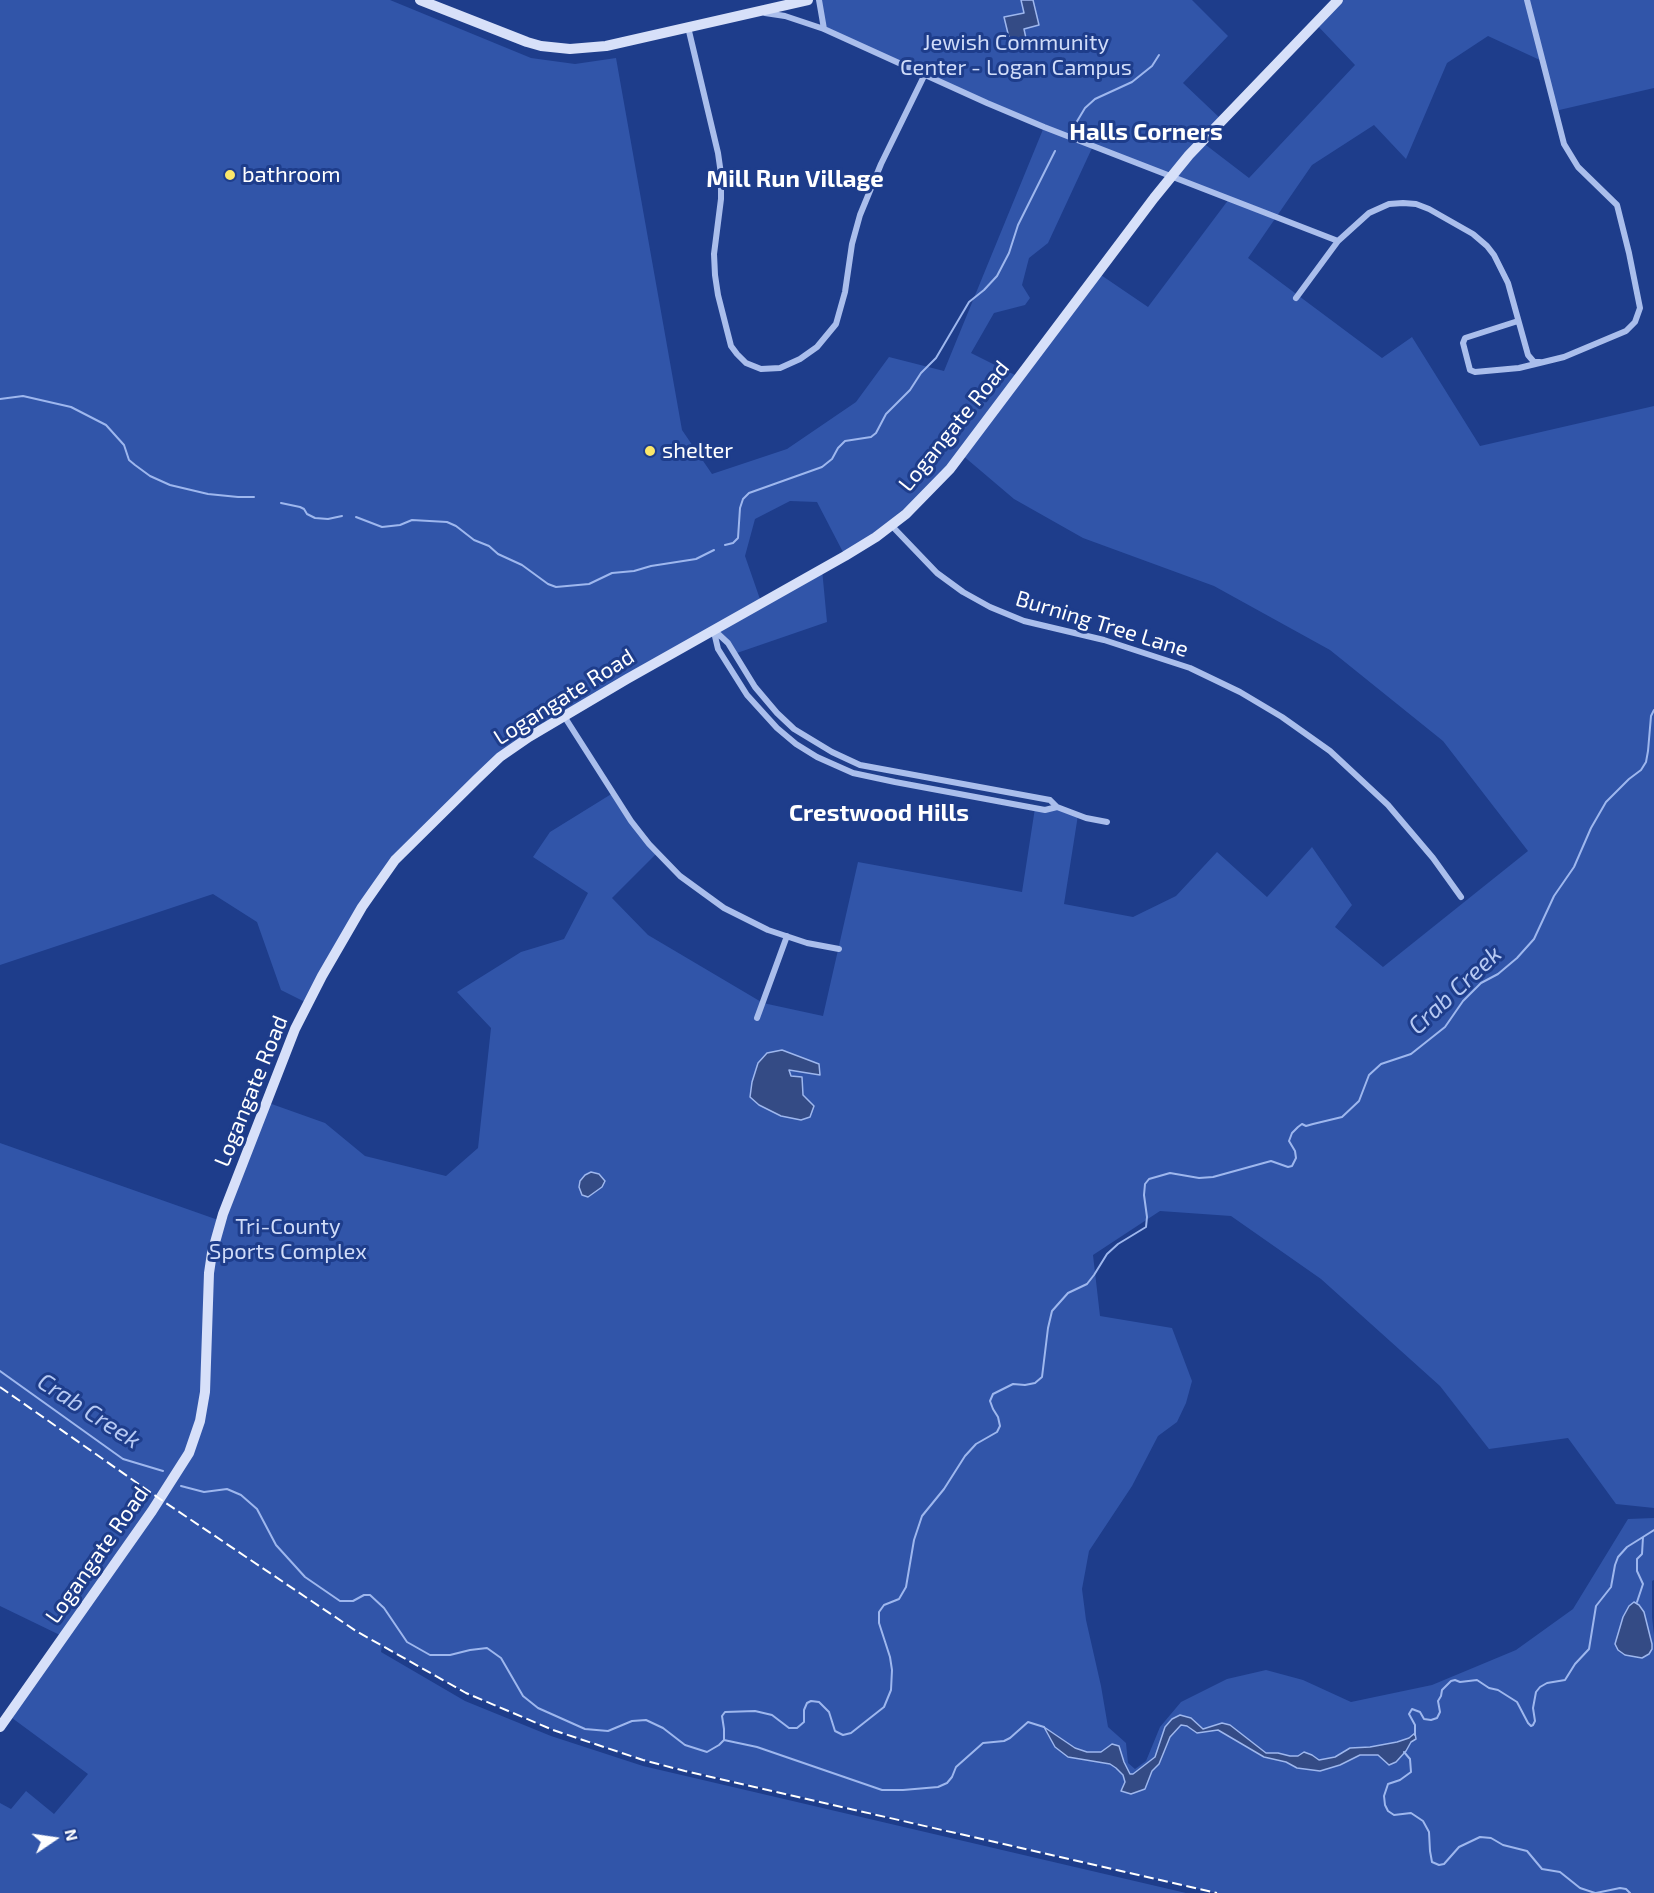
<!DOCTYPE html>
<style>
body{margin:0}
#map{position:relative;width:1654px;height:1893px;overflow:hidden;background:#1e3d8b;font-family:"Exo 2",sans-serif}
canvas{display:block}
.north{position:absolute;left:24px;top:1809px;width:60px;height:60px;-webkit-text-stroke:4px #1e3d8b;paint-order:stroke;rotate:77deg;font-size:16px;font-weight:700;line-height:24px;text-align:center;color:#fff}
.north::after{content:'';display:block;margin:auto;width:21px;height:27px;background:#fff;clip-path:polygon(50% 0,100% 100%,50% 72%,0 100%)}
</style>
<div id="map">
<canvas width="1654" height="1893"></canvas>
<div class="north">N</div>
</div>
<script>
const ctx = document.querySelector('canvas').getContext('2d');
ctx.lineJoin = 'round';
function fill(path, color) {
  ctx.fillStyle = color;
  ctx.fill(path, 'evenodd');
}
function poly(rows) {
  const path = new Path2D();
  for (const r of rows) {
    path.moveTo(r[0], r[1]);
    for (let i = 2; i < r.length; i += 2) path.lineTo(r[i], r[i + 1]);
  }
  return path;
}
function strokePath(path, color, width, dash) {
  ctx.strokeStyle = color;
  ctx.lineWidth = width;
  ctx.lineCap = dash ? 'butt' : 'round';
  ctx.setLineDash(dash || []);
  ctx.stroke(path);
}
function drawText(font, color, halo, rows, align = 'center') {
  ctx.font = font + ' "Exo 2",sans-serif';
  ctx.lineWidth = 6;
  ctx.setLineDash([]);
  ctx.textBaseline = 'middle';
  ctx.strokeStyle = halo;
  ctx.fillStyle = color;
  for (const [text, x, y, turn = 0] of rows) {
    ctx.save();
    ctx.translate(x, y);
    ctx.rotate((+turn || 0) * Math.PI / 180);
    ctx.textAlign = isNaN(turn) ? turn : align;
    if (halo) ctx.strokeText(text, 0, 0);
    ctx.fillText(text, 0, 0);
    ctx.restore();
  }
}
fill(poly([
 [0,0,390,0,531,58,575,64,616,58,682,430,712,474,787,449,856,402,889,357,944,371,1044,127,824,29,819,0,1192,0,1228,36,1183,83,1222,120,1202,142,1249,178,1355,65,1315,23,1338,0,1654,0,1654,88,1555,111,1542,61,1488,36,1447,63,1406,159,1374,125,1312,165,1248,258,1382,358,1412,337,1480,446,1654,406,1654,1508,1616,1504,1568,1438,1489,1449,1440,1386,1321,1279,1231,1216,1160,1211,1093,1255,1100,1316,1172,1328,1192,1381,1186,1403,1177,1422,1158,1436,1132,1486,1089,1551,1082,1589,1086,1620,1101,1686,1108,1727,1126,1743,1128,1763,1135,1769,1146,1761,1160,1727,1181,1702,1227,1679,1266,1670,1303,1680,1351,1702,1432,1685,1516,1650,1573,1609,1628,1519,1654,1518,1654,1580,1652,1581,1652,1617,1654,1635,1654,1893,1217,1893,643,1760,553,1730,466,1693,382,1646,381,1652,465,1701,551,1736,643,1766,1186,1893,0,1893,0,1803,11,1809,26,1791,54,1814,88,1774,8,1715,64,1637,0,1606,0,1143,221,1221,266,1102,325,1123,365,1156,446,1176,478,1148,491,1028,457,992,521,952,564,939,588,893,533,857,550,832,613,793,657,853,612,898,648,935,763,1003,823,1016,858,862,1022,892,1035,808,1057,807,1078,815,1064,904,1133,917,1176,896,1217,852,1267,897,1312,847,1352,905,1335,927,1383,967,1528,851,1443,741,1330,650,1214,586,1083,538,1014,499,961,454,939,481,845,556,817,502,790,501,755,519,745,556,761,602,822,569,827,622,734,654,714,630,529,737,395,860,309,1004,281,990,257,922,213,894,0,965],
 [1093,146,1229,199,1148,307,1098,273,1019,377,971,353,994,313,1025,305,1030,298,1022,285,1029,258,1048,243]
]), '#3155a9');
const water = poly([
 [1021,0,1033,0,1039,25,1024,29,1027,43,1011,46,1004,17,1024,13,1021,0],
 [782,1050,819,1064,820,1075,789,1070,791,1076,802,1077,803,1095,814,1106,810,1117,801,1120,781,1116,759,1105,750,1097,752,1082,758,1063,767,1053,782,1050],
 [591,1172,599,1174,605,1181,602,1187,588,1197,582,1195,579,1187,580,1181,585,1175,591,1172],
 [1634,1602,1639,1605,1644,1612,1652,1644,1652,1649,1649,1654,1642,1658,1625,1655,1618,1650,1615,1644,1623,1617,1629,1606,1634,1602],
 [1180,1715,1191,1718,1203,1729,1222,1723,1230,1725,1266,1753,1278,1753,1290,1756,1298,1756,1304,1752,1312,1755,1319,1760,1335,1757,1350,1748,1370,1747,1397,1742,1409,1738,1415,1733,1416,1739,1411,1742,1406,1751,1396,1762,1389,1765,1378,1755,1360,1755,1340,1765,1320,1771,1297,1768,1286,1762,1264,1757,1218,1730,1197,1733,1187,1726,1181,1725,1170,1737,1159,1764,1152,1771,1145,1789,1131,1794,1121,1791,1125,1782,1123,1775,1116,1768,1110,1764,1068,1757,1055,1747,1044,1727,1075,1748,1087,1752,1101,1752,1112,1744,1119,1746,1124,1762,1130,1774,1133,1774,1155,1757,1165,1727,1172,1719,1180,1715]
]);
fill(water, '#344b85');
strokePath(water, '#9eb7ee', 1.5);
strokePath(poly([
 [1076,123,1085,108,1095,99,1132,82,1152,66,1159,55],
 [0,399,23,396,71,407,106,425,124,445,129,460,135,465,150,476,170,485,208,494,238,497,254,497],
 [281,503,300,507,304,509,307,514,315,518,328,519,342,516],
 [356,517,382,527,400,525,412,520,447,522,456,526,474,540,489,546,498,554,522,565,548,584,556,587,589,584,612,573,634,571,651,566,696,559,714,550],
 [725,545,733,543,738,538,740,508,743,499,749,493,822,467,832,459,838,448,845,441,871,437,876,433,886,414,910,390,921,373,936,358,969,302,984,290,997,276,1009,253,1018,225,1055,151],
 [0,1371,123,1459,163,1471],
 [181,1486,204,1492,227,1489,241,1495,257,1509,276,1545,305,1577,340,1601,353,1601,364,1595,370,1595,384,1608,407,1642,430,1655,450,1655,470,1650,487,1648,501,1658,523,1696,538,1708,585,1729,608,1731,632,1721,646,1720,663,1728,685,1745,707,1752,719,1745,724,1740,724,1729,722,1716,725,1712,755,1711,772,1715,789,1728,797,1728,804,1722,804,1710,807,1703,811,1701,819,1702,829,1712,835,1731,843,1735,851,1733,884,1707,891,1690,892,1670,890,1657,879,1623,879,1612,884,1605,899,1599,906,1587,914,1540,922,1516,944,1489,965,1456,976,1444,997,1432,1000,1426,998,1417,993,1409,990,1401,993,1394,1013,1384,1025,1385,1035,1383,1042,1377,1048,1328,1052,1311,1068,1293,1087,1284,1094,1275,1107,1254,1118,1244,1146,1227,1147,1217,1144,1195,1145,1184,1149,1179,1170,1173,1199,1178,1213,1177,1271,1161,1288,1167,1292,1166,1296,1158,1295,1151,1289,1141,1292,1133,1298,1127,1302,1124,1306,1126,1313,1124,1342,1117,1359,1101,1369,1075,1381,1064,1411,1054,1445,1027,1463,1001,1481,983,1498,974,1517,958,1534,939,1554,896,1574,867,1591,828,1606,802,1629,779,1641,770,1646,762,1648,751,1651,716,1654,710],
 [1637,1602,1643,1584,1637,1571,1637,1559,1642,1554,1643,1537,1654,1530],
 [1415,1735,1415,1725,1409,1714,1412,1709,1420,1712,1424,1719,1431,1720,1437,1718,1440,1712,1438,1701,1441,1696,1442,1690,1451,1681,1455,1680,1460,1682,1477,1680,1489,1688,1498,1690,1517,1702,1528,1723,1531,1726,1533,1725,1535,1721,1533,1708,1536,1692,1540,1687,1547,1683,1565,1680,1575,1664,1589,1649,1596,1606,1611,1587,1615,1565,1618,1557,1627,1547,1643,1537],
 [724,1740,757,1747,882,1790,903,1790,938,1787,947,1783,952,1777,956,1767,983,1743,1004,1741,1010,1738,1028,1722,1044,1727],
 [1404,1752,1410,1759,1411,1772,1400,1780,1388,1784,1384,1796,1385,1805,1388,1811,1394,1815,1411,1813,1423,1821,1429,1832,1430,1851,1432,1862,1439,1865,1444,1864,1459,1847,1480,1837,1491,1838,1503,1845,1527,1851,1542,1869,1560,1872,1580,1888,1595,1893],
 [1596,1893,1620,1888,1626,1889,1630,1893]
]), '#9eb7ee', 2);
strokePath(poly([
 [819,0,824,29],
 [765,13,785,16,824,29,987,103,1044,127,1338,241],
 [688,27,718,153,721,174,721,199,714,254,715,275,718,295,731,346,737,354,746,363,761,369,780,368,800,359,817,347,836,324,845,292,852,244,860,215,881,164,925,74],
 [1296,298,1338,241,1369,213,1389,204,1403,203,1416,204,1429,209,1473,234,1487,246,1494,255,1508,283,1528,355,1534,362,1540,362],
 [1518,321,1465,338,1463,343,1470,370,1475,372,1519,368,1564,357,1626,331,1635,322,1640,308,1629,253,1617,205,1578,167,1564,144,1527,0],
 [891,525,937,573,963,592,990,607,1024,621,1104,640,1190,668,1240,692,1282,717,1330,751,1388,805,1433,858,1461,897],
 [714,630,728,643,755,687,777,713,794,729,832,752,860,765,1050,800,1057,807,1086,818,1107,822],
 [714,632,718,649,747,695,777,728,796,744,817,757,853,773,895,782,1045,810,1057,807],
 [564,716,631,821,649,844,680,876,724,908,768,930,807,943,839,949],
 [757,1018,787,936]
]), '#aabeec', 6);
strokePath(poly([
 [420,0,527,42,541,46,570,49,606,46,808,0],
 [0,1727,152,1511,189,1453,200,1421,205,1392,209,1273,212,1253,223,1214,295,1029,322,976,362,907,395,860,478,778,500,757,529,737,627,679,845,556,876,537,906,514,950,469,1154,198,1189,155,1338,0]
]), '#d7e0f9', 10);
strokePath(poly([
 [0,1387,160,1499,356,1631,466,1693,553,1730,643,1760,685,1771,1217,1893]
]), '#fff', 2, [10, 4.5]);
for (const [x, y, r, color] of [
 [230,175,6,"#fbe76a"],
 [650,451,6,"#fbe76a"]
]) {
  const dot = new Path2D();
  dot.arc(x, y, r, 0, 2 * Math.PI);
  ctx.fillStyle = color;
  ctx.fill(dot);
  strokePath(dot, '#1e3d8b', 2);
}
drawText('22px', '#d0dcf9', '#1e3d8b', [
 ["Jewish Community",1016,43],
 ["Center - Logan Campus",1016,68],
 ["Tri-County",288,1227],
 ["Sports Complex",288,1252]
]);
drawText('22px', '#fff', '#1e3d8b', [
 ["bathroom",242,175],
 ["shelter",662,451]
], 'left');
drawText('22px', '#fff', '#1e3d8b', [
 ["Logangate Road",954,426,-51],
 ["Burning Tree Lane",1102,624,17],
 ["Logangate Road",564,697,-32],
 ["Logangate Road",251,1091,-68],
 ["Logangate Road",97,1555,-55]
]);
drawText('bold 24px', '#fff', '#1e3d8b', [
 ["Halls Corners",1146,132],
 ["Mill Run Village",795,179],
 ["Crestwood Hills",879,813]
]);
drawText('italic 24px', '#b6c9f3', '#1e3d8b', [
 ["Crab Creek",1455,990,-43],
 ["Crab Creek",89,1411,33]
]);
</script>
